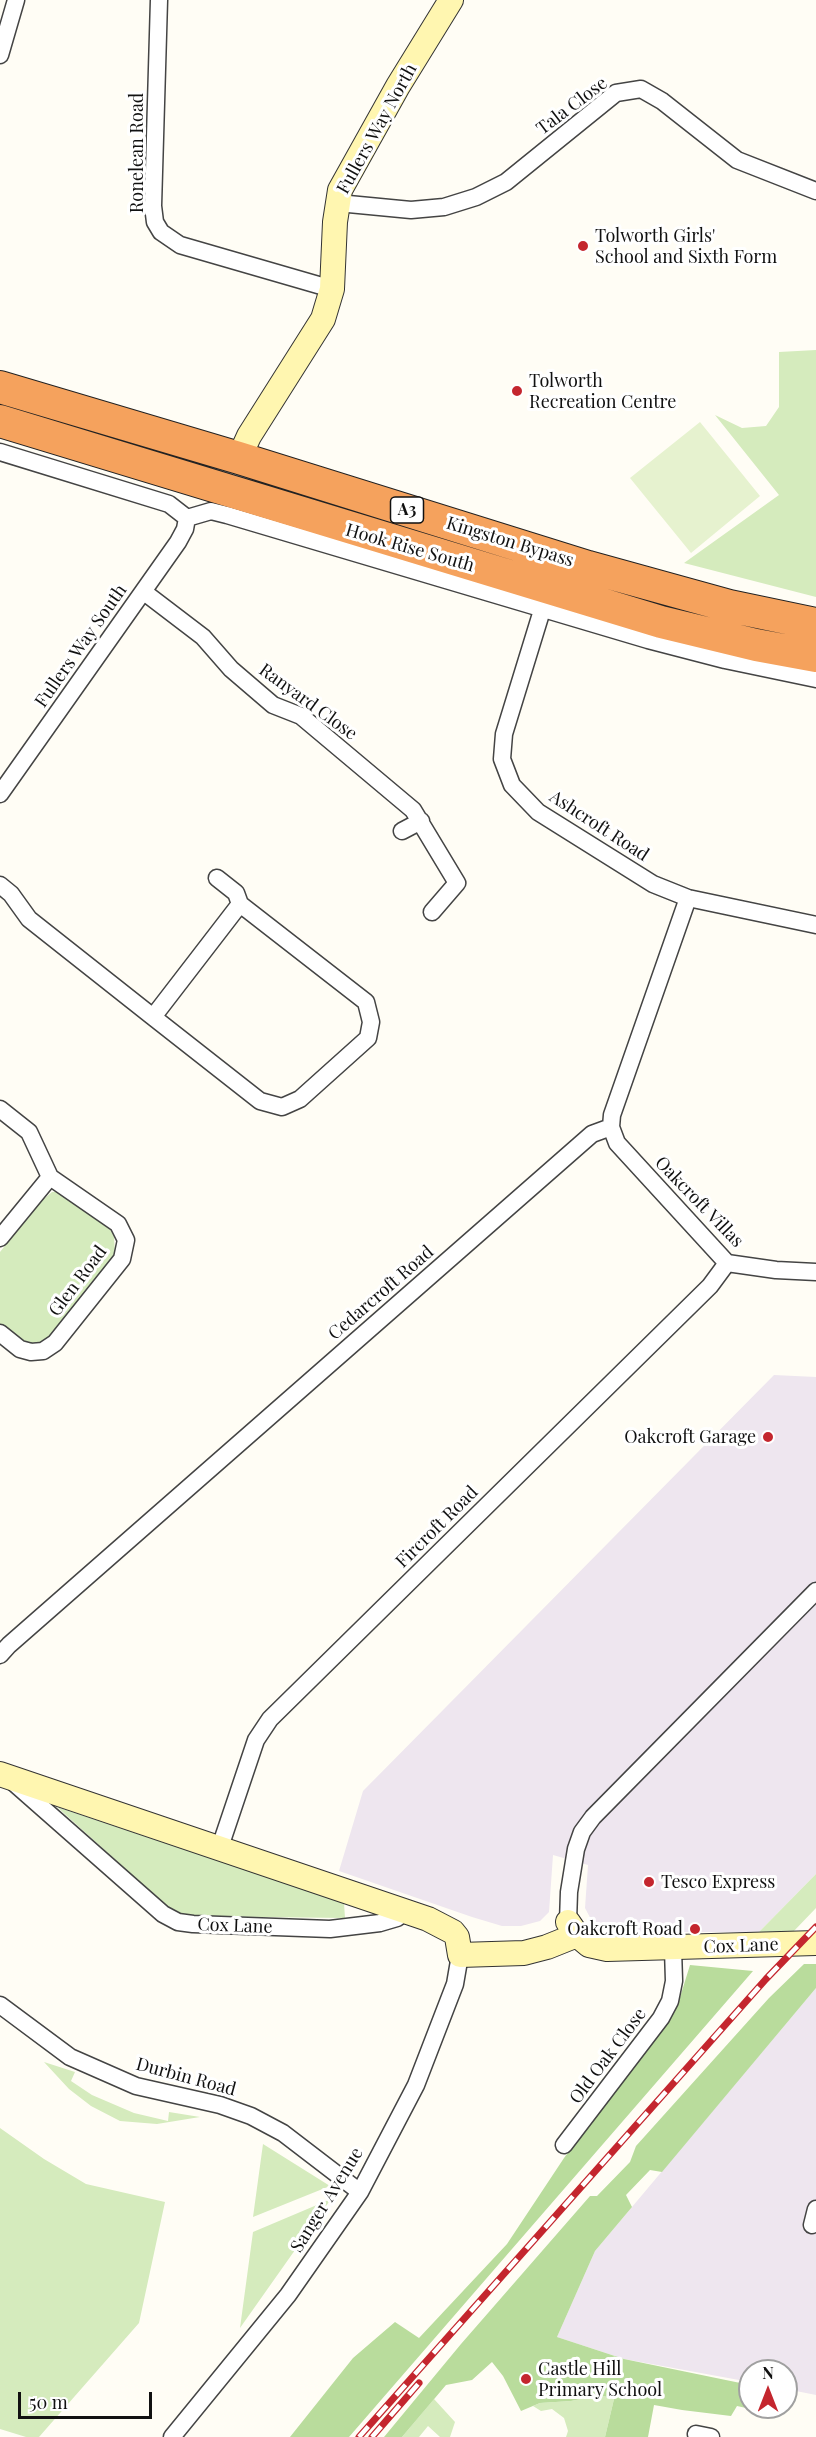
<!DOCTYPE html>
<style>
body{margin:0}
#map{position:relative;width:816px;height:2437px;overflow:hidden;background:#fffdf5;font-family:"Playfair Display",serif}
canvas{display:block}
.north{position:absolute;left:738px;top:2359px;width:60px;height:60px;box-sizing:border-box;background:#fff;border:2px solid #a0a0a0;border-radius:50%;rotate:0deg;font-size:16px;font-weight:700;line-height:24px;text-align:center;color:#111}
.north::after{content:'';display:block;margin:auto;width:21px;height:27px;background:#c4262e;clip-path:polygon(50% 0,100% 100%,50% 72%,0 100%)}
.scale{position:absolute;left:18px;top:2392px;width:134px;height:27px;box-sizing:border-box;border:3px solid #111;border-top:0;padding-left:8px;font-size:18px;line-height:21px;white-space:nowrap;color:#111;-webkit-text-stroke:4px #fff;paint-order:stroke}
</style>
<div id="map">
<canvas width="816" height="2437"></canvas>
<div class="north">N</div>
<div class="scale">50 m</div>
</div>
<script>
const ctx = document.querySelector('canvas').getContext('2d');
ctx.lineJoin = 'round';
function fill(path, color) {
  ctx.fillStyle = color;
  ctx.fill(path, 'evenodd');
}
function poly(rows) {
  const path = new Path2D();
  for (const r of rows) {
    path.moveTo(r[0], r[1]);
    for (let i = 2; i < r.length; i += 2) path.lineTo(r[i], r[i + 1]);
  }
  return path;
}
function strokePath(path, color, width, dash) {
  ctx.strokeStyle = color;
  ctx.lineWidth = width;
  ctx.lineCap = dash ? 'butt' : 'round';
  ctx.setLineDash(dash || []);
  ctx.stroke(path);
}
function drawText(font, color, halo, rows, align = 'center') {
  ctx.font = font + ' "Playfair Display",serif';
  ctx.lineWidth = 6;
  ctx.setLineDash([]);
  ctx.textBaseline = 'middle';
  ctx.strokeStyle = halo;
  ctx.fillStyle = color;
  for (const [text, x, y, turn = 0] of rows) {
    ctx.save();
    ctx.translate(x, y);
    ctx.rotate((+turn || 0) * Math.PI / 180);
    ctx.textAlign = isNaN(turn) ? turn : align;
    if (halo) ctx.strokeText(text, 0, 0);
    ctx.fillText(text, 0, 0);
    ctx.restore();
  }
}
fill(poly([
 [774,1375,816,1377,816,1874,759,1932,607,1932,594,1925,585,1908,588,1865,553,1855,549,1912,540,1921,521,1926,502,1926,472,1917,339,1871,363,1791],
 [816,1988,816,2395,786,2389,786,2371,750,2371,750,2382,624,2359,557,2337,595,2251]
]), '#eee6ef');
fill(poly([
 [816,350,816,597,684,563,779,495,715,415,742,428,766,426,779,407,779,352],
 [52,1192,60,1192,109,1227,114,1237,115,1254,47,1341,36,1344,24,1344,0,1324,0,1252,39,1203],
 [57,1807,344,1903,345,1918,183,1916,173,1912],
 [816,1874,816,1908,793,1932,759,1932],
 [44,2062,75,2072,71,2081,92,2095,134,2113,168,2121,169,2112,200,2117,157,2124,120,2121,91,2106,69,2089],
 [0,2128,44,2159,86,2184,165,2202,139,2323,39,2437,26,2437,0,2429],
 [263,2144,330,2186,253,2217],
 [331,2199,240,2328,253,2232],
 [600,2395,614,2399,605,2437,566,2437,568,2431,564,2418,552,2409,541,2411,533,2406,540,2403,571,2401],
 [434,2399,455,2422,450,2437,440,2437,428,2426,419,2437,402,2437]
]), '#d5ebbd');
fill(poly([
 [804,1964,816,1964,816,1988,662,2172,650,2170,626,2195,632,2207,595,2251,557,2337,624,2359,750,2385,750,2407,761,2407,760,2411,737,2406,731,2416,682,2410,654,2405,648,2437,605,2437,614,2399,600,2395,571,2401,540,2403,521,2411,503,2376,492,2362,472,2380,446,2385,402,2437,384,2437,461,2344,590,2196,597,2196,630,2162,636,2146,769,1998],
 [690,1965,753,1971,349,2437,290,2437,353,2358,395,2322,419,2338,507,2244,564,2158,677,2007]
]), '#b9dc9c');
fill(poly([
 [700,422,760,496,691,553,630,478]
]), '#e6f2cf');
const street = poly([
 [159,0,153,206,155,222,161,232,180,245,332,289],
 [0,55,16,0],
 [338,203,411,210,444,207,476,197,506,182,616,93,641,89,662,101,737,160,816,191],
 [0,452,169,504,187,518],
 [187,518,211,511,227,515,648,640,725,660,816,679],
 [144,592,203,637,231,669,273,705,301,716,413,810,457,883,432,912],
 [543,607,504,734,502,759,512,785,538,812,653,884,688,898,816,925],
 [0,794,178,542,185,529,187,518],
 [402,831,421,821],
 [217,878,236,893,240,904],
 [0,885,11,894,29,919,153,1017,260,1101,282,1107,300,1099,368,1038,371,1022,366,1002,240,904,153,1017],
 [688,898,612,1115,611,1127,617,1143,727,1263,776,1270,816,1272],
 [0,1109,29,1132,50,1177,118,1224,126,1240,122,1259,55,1343,43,1351,31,1352,20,1349,0,1333],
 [0,1238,50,1177],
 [0,1655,9,1645,592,1134,611,1127],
 [13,1782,163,1914,178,1922,193,1924,330,1929,380,1923,397,1918,407,1911],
 [220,1847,256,1740,270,1719,710,1286,727,1263],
 [568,1922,569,1892,576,1849,582,1832,593,1817,816,1591],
 [0,2005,70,2057,136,2086,220,2105,251,2116,283,2133,360,2192],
 [564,2145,661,2018,670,2001,674,1981,673,1949],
 [812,2225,816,2209],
 [696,2434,711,2437],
 [172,2437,288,2295,360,2192,416,2085,455,1984,460,1955]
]);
const secondary = poly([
 [239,458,249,436,323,319,332,289,335,222,340,190,398,86,451,0],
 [0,1774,428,1919,453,1932,457,1937,460,1955,524,1953,547,1947,577,1935],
 [568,1922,577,1935,589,1945,607,1949,816,1943]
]);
const highway = poly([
 [0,387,239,458,588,567,729,606,816,624],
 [0,421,661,622,756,645,816,656]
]);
strokePath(street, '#444', 19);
strokePath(secondary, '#333', 26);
strokePath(highway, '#222', 34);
strokePath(street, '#fff', 16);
strokePath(secondary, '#fff6b0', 24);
strokePath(highway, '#f5a25d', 32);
const rail = poly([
 [359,2437,766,1979,816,1927],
 [372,2437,419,2383]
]);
strokePath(rail, '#c4262e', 7);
strokePath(rail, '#fff', 4.5, [14]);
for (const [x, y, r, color] of [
 [583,246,6,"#c4262e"],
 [517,391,6,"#c4262e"],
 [768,1437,6,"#c4262e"],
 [649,1882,6,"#c4262e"],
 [695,1929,6,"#c4262e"],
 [526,2379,6,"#c4262e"]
]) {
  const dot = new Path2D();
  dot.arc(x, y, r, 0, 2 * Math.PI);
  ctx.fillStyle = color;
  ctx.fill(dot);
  strokePath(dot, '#fff', 2);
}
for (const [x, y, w] of [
 [407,510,33]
]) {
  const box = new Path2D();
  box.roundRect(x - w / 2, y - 13, w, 26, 4.5);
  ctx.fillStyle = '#fff';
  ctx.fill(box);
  strokePath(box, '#111', 1.5);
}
drawText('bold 16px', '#111', null, [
 ["A3",407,510]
]);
drawText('18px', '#111', '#fff', [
 ["Tala Close",572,106,-37],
 ["Fullers Way North",377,129,-61],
 ["Ronelean Road",137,153,-90],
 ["Kingston Bypass",510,542,17],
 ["Hook Rise South",410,548,16],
 ["Fullers Way South",81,646,-55],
 ["Ranyard Close",308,702,36],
 ["Ashcroft Road",599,826,33],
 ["Oakcroft Villas",699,1202,46],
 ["Glen Road",78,1281,-53],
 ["Cedarcroft Road",381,1293,-41],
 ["Fircroft Road",437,1527,-45],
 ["Cox Lane",235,1926,2],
 ["Cox Lane",741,1946,-2],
 ["Old Oak Close",608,2056,-53],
 ["Durbin Road",186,2077,15],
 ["Sanger Avenue",327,2200,-58]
]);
drawText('18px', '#111', '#fff', [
 ["Tolworth Girls'",595,236],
 ["School and Sixth Form",595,257],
 ["Tolworth",529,381],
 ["Recreation Centre",529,402],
 ["Oakcroft Garage",756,1437,"right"],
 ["Tesco Express",661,1882],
 ["Oakcroft Road",683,1929,"right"],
 ["Castle Hill",538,2369],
 ["Primary School",538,2390]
], 'left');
</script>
